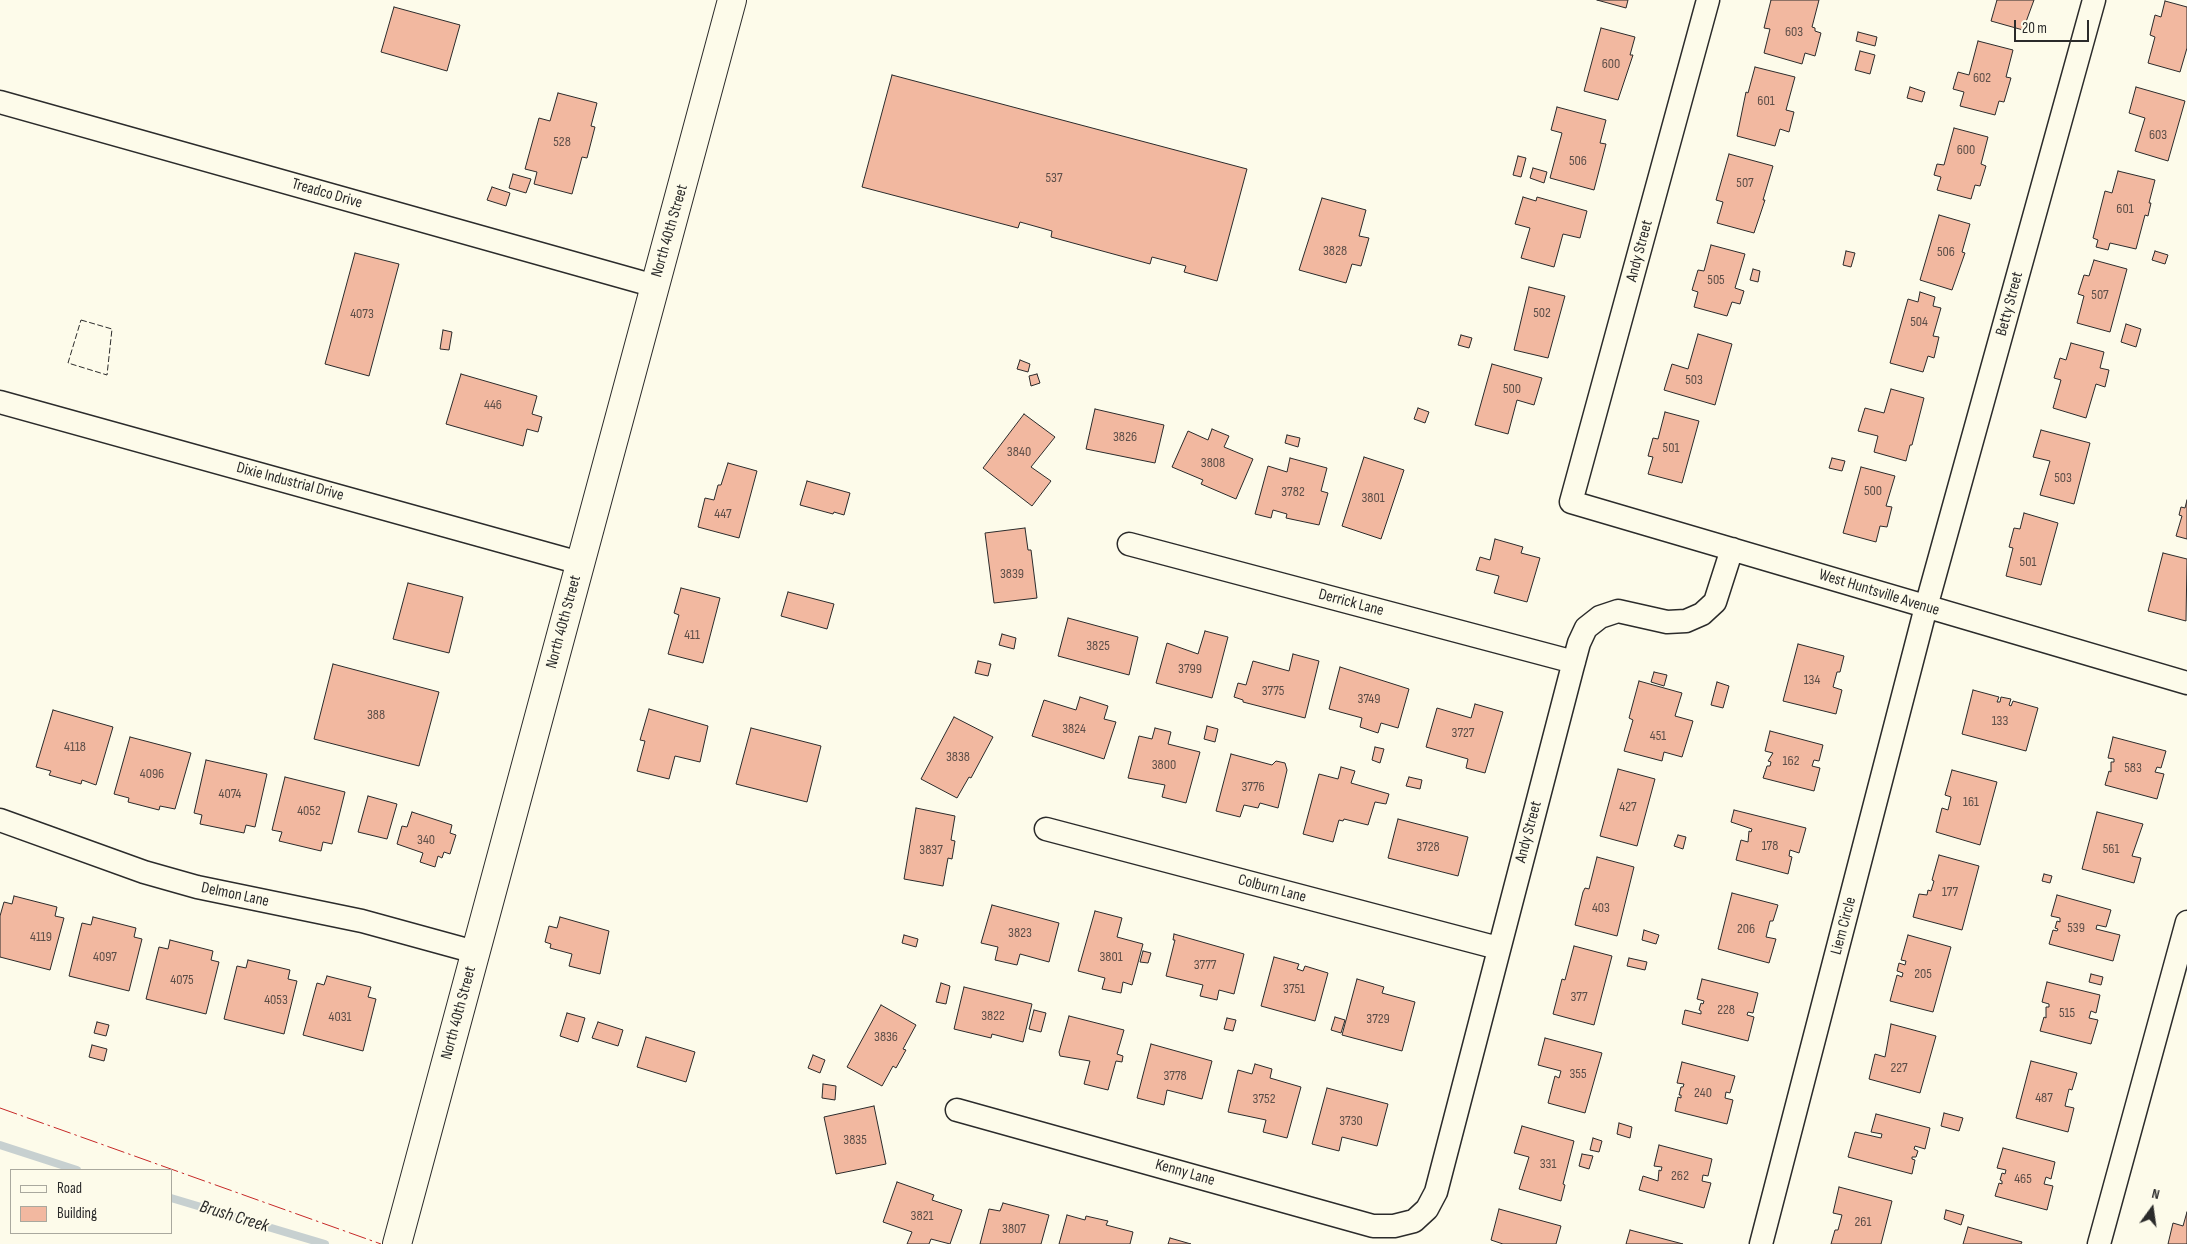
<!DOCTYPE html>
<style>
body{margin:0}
#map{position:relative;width:2187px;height:1244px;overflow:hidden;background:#fdfbea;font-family:"Sofia Sans Condensed",sans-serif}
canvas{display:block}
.legend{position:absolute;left:10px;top:1169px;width:162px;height:65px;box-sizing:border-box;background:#fdfbea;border:1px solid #a9a89e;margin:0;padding:6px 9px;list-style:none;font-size:15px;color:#2b2b2b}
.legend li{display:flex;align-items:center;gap:10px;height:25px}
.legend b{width:25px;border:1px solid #a9a89e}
.north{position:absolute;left:2127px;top:1184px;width:50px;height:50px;-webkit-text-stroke:4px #fdfbea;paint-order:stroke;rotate:14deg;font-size:14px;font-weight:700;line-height:20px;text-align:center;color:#2b2b2b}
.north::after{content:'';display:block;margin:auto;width:18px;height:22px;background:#2b2b2b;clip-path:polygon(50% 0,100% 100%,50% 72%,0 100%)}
.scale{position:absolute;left:2014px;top:20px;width:75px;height:22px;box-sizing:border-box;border:2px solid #2b2b2b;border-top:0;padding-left:6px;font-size:15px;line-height:18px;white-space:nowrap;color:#2b2b2b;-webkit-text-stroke:4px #fdfbea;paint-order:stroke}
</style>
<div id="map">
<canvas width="2187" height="1244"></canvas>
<ul class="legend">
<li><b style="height:6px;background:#fdfbea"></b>Road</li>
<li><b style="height:14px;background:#f2b8a0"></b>Building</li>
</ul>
<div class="north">N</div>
<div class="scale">20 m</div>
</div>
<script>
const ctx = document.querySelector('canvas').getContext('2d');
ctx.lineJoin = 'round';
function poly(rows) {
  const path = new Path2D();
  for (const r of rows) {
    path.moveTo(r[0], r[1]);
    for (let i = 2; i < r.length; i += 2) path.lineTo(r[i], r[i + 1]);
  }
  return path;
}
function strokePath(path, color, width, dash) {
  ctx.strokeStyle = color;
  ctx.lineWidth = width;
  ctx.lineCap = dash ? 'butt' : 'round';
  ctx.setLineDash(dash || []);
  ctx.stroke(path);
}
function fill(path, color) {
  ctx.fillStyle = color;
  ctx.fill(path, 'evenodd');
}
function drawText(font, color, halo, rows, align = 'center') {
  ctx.font = font + ' "Sofia Sans Condensed",sans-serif';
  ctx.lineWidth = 4;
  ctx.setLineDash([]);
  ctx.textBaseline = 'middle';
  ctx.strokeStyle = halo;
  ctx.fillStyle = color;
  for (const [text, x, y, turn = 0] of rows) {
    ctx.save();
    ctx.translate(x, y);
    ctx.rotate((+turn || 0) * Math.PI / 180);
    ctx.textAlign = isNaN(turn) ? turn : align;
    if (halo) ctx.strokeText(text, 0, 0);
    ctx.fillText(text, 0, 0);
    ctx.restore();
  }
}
strokePath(poly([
 [0,1145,77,1170],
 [171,1198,325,1244]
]), '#c7d0d0', 8);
const building = poly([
 [1597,0,1628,0,1626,8,1597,0],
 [1771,0,1819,0,1812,27,1815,28,1815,31,1821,33,1815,56,1805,53,1802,64,1764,53,1770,29,1764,28,1771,0],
 [1997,0,2034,0,2023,30,1991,21,1997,0],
 [2165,1,2187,7,2187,48,2180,72,2148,63,2155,37,2150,35,2155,15,2161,17,2165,1],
 [394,7,460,25,447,71,381,52,394,7],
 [1601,28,1635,37,1630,55,1633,55,1618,100,1584,91,1601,28],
 [1858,32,1877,37,1875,46,1856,41,1858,32],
 [1978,41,2013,50,2006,77,2011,78,2004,102,1999,101,1995,115,1960,106,1964,92,1953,89,1958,72,1969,75,1978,41],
 [1860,51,1875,55,1870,74,1855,70,1860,51],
 [1755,67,1795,77,1786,110,1794,112,1789,132,1780,129,1775,146,1737,136,1746,92,1748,93,1755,67],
 [892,75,1247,169,1217,281,1184,272,1186,266,1152,257,1150,264,1051,237,1052,231,1020,222,1018,228,862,187,892,75],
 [1910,87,1925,92,1922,102,1907,98,1910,87],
 [2136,87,2185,101,2168,161,2135,151,2145,118,2129,113,2136,87],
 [558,93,597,103,591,126,595,127,587,158,582,157,572,194,534,184,537,172,525,169,539,118,550,121,558,93],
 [1557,107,1606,120,1600,143,1606,144,1594,190,1550,178,1562,133,1551,130,1557,107],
 [1954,128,1988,137,1981,164,1986,166,1980,186,1975,185,1971,199,1937,190,1941,177,1934,175,1937,164,1944,165,1954,128],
 [1729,154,1773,166,1763,200,1765,200,1754,233,1717,223,1723,202,1716,200,1729,154],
 [1518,156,1526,158,1521,177,1513,175,1518,156],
 [1533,168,1547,172,1544,183,1530,178,1533,168],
 [2118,171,2155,180,2149,203,2151,203,2148,216,2145,215,2136,249,2110,243,2108,250,2096,247,2098,240,2093,238,2105,191,2112,193,2118,171],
 [513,174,531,179,526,193,509,188,513,174],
 [492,187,510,193,506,206,487,200,492,187],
 [1523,197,1536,201,1537,197,1587,211,1580,238,1563,234,1554,267,1521,258,1530,228,1515,224,1523,197],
 [1322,198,1366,210,1359,236,1369,238,1361,266,1352,264,1346,283,1299,270,1322,198],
 [1939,215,1970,224,1962,252,1965,253,1952,290,1920,280,1939,215],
 [1711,245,1745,254,1735,288,1744,291,1740,304,1732,302,1727,316,1694,307,1698,292,1692,290,1698,270,1704,271,1711,245],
 [1846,251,1855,253,1851,267,1843,265,1846,251],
 [2155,251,2168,255,2165,264,2152,260,2155,251],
 [355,253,399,264,369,376,325,364,355,253],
 [2094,260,2127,269,2110,332,2077,323,2084,296,2078,294,2084,275,2089,276,2094,260],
 [1753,269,1760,271,1758,282,1750,280,1753,269],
 [1529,287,1565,296,1548,358,1514,350,1529,287],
 [1920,292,1935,297,1933,306,1941,308,1933,336,1939,337,1934,358,1928,356,1923,372,1890,363,1908,299,1918,302,1920,292],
 [2126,324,2141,329,2136,347,2121,342,2126,324],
 [443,330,452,332,449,350,440,349,443,330],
 [1698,334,1732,344,1715,405,1664,390,1672,364,1688,369,1698,334],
 [1461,335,1472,338,1469,348,1458,345,1461,335],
 [2071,343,2104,352,2100,368,2109,370,2105,387,2096,384,2086,418,2053,408,2061,380,2054,378,2060,358,2066,360,2071,343],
 [1020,360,1030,364,1028,372,1017,369,1020,360],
 [1492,364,1542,378,1534,405,1517,400,1508,434,1475,425,1492,364],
 [461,374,537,396,532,414,542,417,538,432,527,429,523,446,446,424,461,374],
 [1037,374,1040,383,1031,386,1029,376,1037,374],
 [1891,389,1924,398,1912,445,1910,445,1906,461,1874,452,1878,436,1858,431,1865,408,1884,413,1891,389],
 [1418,408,1429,412,1425,423,1414,419,1418,408],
 [1095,409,1164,425,1155,463,1086,449,1095,409],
 [1665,412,1699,421,1682,483,1648,474,1653,457,1648,456,1653,438,1658,439,1665,412],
 [1024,414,1055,437,1031,467,1051,481,1032,506,983,468,1024,414],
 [1212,429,1229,436,1224,447,1253,459,1236,499,1201,484,1203,480,1172,467,1188,431,1208,440,1212,429],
 [2041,430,2090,443,2074,504,2040,495,2050,461,2033,457,2041,430],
 [1287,435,1300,438,1298,447,1285,443,1287,435],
 [1364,457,1404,470,1381,539,1342,526,1364,457],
 [1290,458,1327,468,1321,491,1328,493,1319,525,1286,518,1287,514,1273,510,1271,518,1255,514,1268,466,1287,472,1290,458],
 [1832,458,1845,461,1842,471,1829,468,1832,458],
 [728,463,757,471,739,538,698,527,705,498,714,500,718,485,721,485,728,463],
 [1861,467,1895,476,1886,506,1892,507,1887,527,1880,526,1876,542,1843,533,1861,467],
 [807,481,850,493,844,515,834,512,833,514,800,505,807,481],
 [2187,500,2187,539,2176,536,2182,516,2179,515,2181,507,2185,508,2187,500],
 [2024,513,2058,523,2041,585,2006,576,2013,548,2009,547,2014,528,2020,529,2024,513],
 [1025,528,1028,550,1031,550,1037,598,994,603,985,533,1025,528],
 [1495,539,1523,547,1521,553,1540,558,1527,602,1494,593,1499,576,1476,570,1480,557,1490,560,1495,539],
 [2163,553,2187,559,2186,621,2148,611,2163,553],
 [408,583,463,597,449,653,393,639,408,583],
 [681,588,720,598,703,663,668,654,679,615,674,613,681,588],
 [788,592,834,604,827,629,781,616,788,592],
 [1068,618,1138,637,1129,675,1058,656,1068,618],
 [1205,631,1228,637,1212,698,1156,683,1167,643,1198,654,1205,631],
 [1002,634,1016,638,1014,649,999,645,1002,634],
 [1798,644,1844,656,1840,672,1837,672,1833,687,1842,690,1836,714,1783,701,1798,644],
 [1293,654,1319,661,1305,718,1243,702,1243,700,1234,697,1238,683,1246,685,1253,661,1289,671,1293,654],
 [978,661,991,664,988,676,975,673,978,661],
 [333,664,439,692,419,766,314,739,333,664],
 [1340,667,1409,689,1398,728,1381,723,1378,733,1360,727,1362,718,1329,709,1340,667],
 [1654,672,1667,675,1664,686,1651,682,1654,672],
 [1639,681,1682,693,1675,716,1693,721,1682,757,1664,752,1662,761,1624,751,1633,720,1629,718,1639,681],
 [1717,682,1729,686,1723,708,1711,705,1717,682],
 [1973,690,1999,697,1997,702,2000,702,2001,697,2011,699,2009,705,2011,706,2013,701,2038,708,2026,751,1962,734,1973,690],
 [1080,697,1108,706,1104,719,1116,722,1104,759,1032,736,1044,700,1076,710,1080,697],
 [1475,704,1503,712,1485,773,1466,768,1468,759,1426,747,1437,708,1471,718,1475,704],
 [649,709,708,726,700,762,675,756,669,779,637,771,645,741,640,740,649,709],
 [53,710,113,727,96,785,82,780,81,784,49,775,51,771,36,767,53,710],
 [954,717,993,737,971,778,969,777,957,798,921,779,954,717],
 [1207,726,1218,729,1215,742,1204,739,1207,726],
 [751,728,821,746,807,802,736,784,751,728],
 [1155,728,1171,732,1168,744,1200,752,1186,803,1162,797,1165,785,1128,778,1139,736,1152,739,1155,728],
 [1770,731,1823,745,1819,761,1814,760,1812,766,1820,768,1814,791,1763,778,1767,766,1770,766,1771,762,1768,761,1773,753,1765,751,1770,731],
 [130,737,191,753,175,809,160,806,159,810,128,802,129,798,114,794,130,737],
 [2113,737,2166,751,2161,768,2157,767,2155,772,2164,774,2157,799,2105,785,2109,771,2111,772,2111,762,2114,762,2114,759,2108,758,2113,737],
 [1375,747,1384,749,1380,763,1372,760,1375,747],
 [1231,754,1272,765,1276,761,1285,763,1287,770,1278,808,1260,803,1258,808,1244,805,1240,817,1216,811,1231,754],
 [206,760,267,774,255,827,246,825,244,833,200,824,202,815,194,813,206,760],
 [1341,767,1355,771,1351,783,1389,794,1386,804,1375,802,1368,825,1344,819,1343,821,1339,820,1333,842,1303,834,1319,774,1338,779,1341,767],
 [1618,769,1655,779,1637,846,1600,836,1618,769],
 [1952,770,1997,782,1980,845,1936,832,1942,808,1948,810,1951,797,1945,795,1952,770],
 [285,777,345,792,332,844,323,842,321,851,279,841,282,832,272,830,285,777],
 [1409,777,1422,780,1420,789,1406,786,1409,777],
 [368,796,397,804,387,839,358,832,368,796],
 [916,808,955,816,951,840,955,841,952,859,948,858,943,886,904,879,916,808],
 [1734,810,1806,828,1799,853,1790,850,1789,856,1792,857,1788,874,1736,860,1741,840,1748,842,1749,831,1751,832,1752,829,1731,822,1734,810],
 [412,812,452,825,450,833,456,835,450,854,444,852,442,858,438,856,435,867,420,862,423,853,397,844,402,826,407,827,412,812],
 [2097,812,2143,824,2132,856,2141,858,2134,883,2082,869,2097,812],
 [1398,819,1468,837,1458,876,1388,858,1398,819],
 [1678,835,1686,837,1683,849,1674,846,1678,835],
 [1939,855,1979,866,1962,930,1913,917,1919,894,1927,895,1928,890,1931,891,1934,881,1932,880,1939,855],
 [1597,857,1634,867,1617,936,1575,925,1583,892,1585,888,1589,889,1597,857],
 [2044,874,2052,876,2050,883,2042,881,2044,874],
 [1732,893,1778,905,1773,921,1770,921,1766,937,1776,939,1769,963,1718,949,1732,893],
 [2057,895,2111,910,2106,927,2097,925,2096,929,2120,935,2113,961,2049,944,2053,930,2057,931,2058,929,2055,928,2057,921,2060,922,2060,918,2051,916,2057,895],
 [14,896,57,907,55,916,64,918,50,970,0,957,0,916,4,902,12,904,14,896],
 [992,905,1059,923,1049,962,1020,954,1017,965,995,960,998,947,981,943,992,905],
 [1095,911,1122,918,1117,937,1143,944,1132,985,1123,982,1121,993,1102,989,1105,978,1078,971,1095,911],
 [93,917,136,928,134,937,142,939,129,991,69,976,82,923,91,925,93,917],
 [560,917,609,931,600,974,569,966,572,954,550,948,551,944,545,942,549,926,557,928,560,917],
 [1644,930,1659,935,1656,944,1642,940,1644,930],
 [1174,934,1244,954,1234,994,1219,990,1217,1000,1200,996,1203,985,1166,976,1175,940,1173,940,1174,934],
 [904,935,918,939,916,947,902,943,904,935],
 [1908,935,1951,947,1933,1012,1890,1001,1897,975,1902,977,1903,973,1897,971,1899,963,1905,965,1906,961,1901,960,1908,935],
 [170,940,213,951,211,960,219,962,206,1014,146,999,159,947,168,949,170,940],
 [1574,946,1612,956,1594,1025,1553,1014,1562,979,1565,980,1574,946],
 [1143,951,1151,953,1148,963,1140,962,1143,951],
 [1274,957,1299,964,1297,969,1303,971,1305,966,1328,973,1315,1021,1261,1006,1274,957],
 [1629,958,1647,962,1645,970,1627,966,1629,958],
 [248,960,290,970,288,979,297,981,284,1034,224,1019,237,966,246,968,248,960],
 [2091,974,2103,977,2101,985,2089,982,2091,974],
 [327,976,371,987,368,997,376,999,363,1051,303,1035,317,983,324,985,327,976],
 [1357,979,1384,987,1382,993,1415,1002,1402,1051,1342,1035,1357,979],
 [1702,979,1758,993,1753,1013,1748,1012,1747,1015,1754,1017,1748,1041,1682,1024,1685,1010,1701,1014,1701,1011,1699,1010,1701,1003,1703,1004,1704,1001,1697,999,1702,979],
 [2047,982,2100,995,2096,1013,2091,1011,2089,1018,2098,1020,2091,1044,2040,1031,2044,1017,2046,1018,2046,1007,2049,1007,2049,1004,2042,1002,2047,982],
 [941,983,950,986,946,1004,936,1002,941,983],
 [964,987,1032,1004,1023,1042,992,1034,991,1038,954,1029,964,987],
 [881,1005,916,1025,903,1049,906,1050,896,1068,893,1066,882,1086,847,1067,881,1005],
 [1034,1010,1046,1013,1041,1032,1029,1029,1034,1010],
 [567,1013,585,1018,578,1042,560,1036,567,1013],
 [1069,1016,1124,1030,1117,1054,1123,1056,1122,1062,1116,1061,1108,1090,1084,1084,1090,1061,1060,1056,1059,1052,1069,1016],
 [1335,1017,1345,1020,1341,1033,1331,1030,1335,1017],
 [1227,1018,1236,1020,1233,1031,1224,1029,1227,1018],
 [97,1022,109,1025,106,1036,94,1033,97,1022],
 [598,1022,623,1030,618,1046,592,1038,598,1022],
 [1891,1024,1936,1036,1920,1093,1869,1079,1875,1054,1885,1057,1891,1024],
 [646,1037,695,1052,686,1082,637,1067,646,1037],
 [1545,1038,1602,1053,1585,1113,1548,1103,1555,1076,1559,1078,1561,1071,1538,1065,1545,1038],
 [1151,1044,1212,1061,1202,1099,1167,1090,1164,1105,1137,1098,1151,1044],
 [92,1045,107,1049,104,1061,89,1057,92,1045],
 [813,1055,825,1060,820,1073,808,1068,813,1055],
 [2031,1061,2077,1073,2072,1090,2069,1089,2065,1106,2074,1108,2068,1132,2016,1118,2031,1061],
 [1682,1062,1735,1076,1730,1093,1726,1092,1725,1098,1733,1100,1727,1124,1675,1111,1678,1097,1681,1098,1681,1095,1679,1095,1681,1087,1683,1087,1684,1084,1677,1083,1682,1062],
 [1255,1064,1272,1069,1270,1078,1301,1087,1287,1138,1263,1132,1266,1120,1228,1112,1238,1070,1252,1074,1255,1064],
 [823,1084,836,1086,835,1100,822,1098,823,1084],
 [1327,1088,1388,1104,1377,1146,1342,1137,1339,1151,1312,1144,1327,1088],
 [874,1106,886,1164,836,1174,824,1117,874,1106],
 [1944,1113,1963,1118,1959,1131,1941,1126,1944,1113],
 [1876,1114,1930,1128,1925,1149,1915,1146,1914,1149,1918,1151,1916,1157,1912,1157,1912,1159,1915,1160,1912,1174,1848,1157,1855,1132,1881,1138,1882,1134,1871,1132,1876,1114],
 [1619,1123,1632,1127,1630,1138,1617,1134,1619,1123],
 [1522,1126,1574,1141,1563,1184,1565,1185,1561,1201,1519,1189,1529,1157,1514,1153,1522,1126],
 [1593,1138,1602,1141,1599,1152,1590,1150,1593,1138],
 [1659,1145,1712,1159,1708,1176,1703,1175,1702,1181,1711,1183,1704,1208,1639,1190,1643,1176,1658,1181,1659,1170,1661,1171,1662,1167,1654,1166,1659,1145],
 [2003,1148,2055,1162,2051,1179,2046,1177,2044,1184,2053,1186,2047,1210,1995,1196,1999,1183,2002,1184,2002,1181,2000,1180,2002,1173,2005,1174,2006,1170,1997,1168,2003,1148],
 [1582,1154,1593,1156,1589,1169,1579,1166,1582,1154],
 [897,1182,934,1195,932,1200,962,1210,950,1244,931,1239,929,1244,907,1244,912,1232,883,1222,897,1182],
 [1839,1187,1892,1201,1881,1244,1831,1244,1835,1230,1838,1230,1842,1215,1833,1213,1839,1187],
 [1003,1203,1049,1215,1041,1244,980,1244,989,1209,1000,1211,1003,1203],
 [1499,1209,1561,1226,1556,1244,1503,1244,1491,1240,1499,1209],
 [1946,1210,1964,1215,1961,1225,1944,1219,1946,1210],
 [2187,1212,2187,1244,2168,1244,2173,1223,2183,1226,2187,1212],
 [1067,1215,1085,1220,1086,1216,1108,1221,1106,1225,1133,1232,1130,1244,1059,1244,1067,1215],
 [1968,1227,2022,1242,2021,1244,1963,1244,1968,1227],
 [1630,1230,1683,1244,1626,1244,1630,1230],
 [1170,1238,1191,1244,1168,1244,1170,1238]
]);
fill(building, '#f2b8a0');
strokePath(building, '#2b2b2b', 1);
const street = poly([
 [1708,0,1571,502,2187,683],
 [0,102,655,286],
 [0,402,580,563],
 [1129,544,1574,662],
 [0,820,144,872,197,887,362,921,475,952],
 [1046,829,1498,948],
 [957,1110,1373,1226,1394,1226,1414,1221,1427,1209,1436,1192,1572,669,1579,643,1586,628,1600,617,1618,611,1667,622,1686,621,1702,614,1715,602,1732,549],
 [1761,1244,1926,607,2094,0],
 [2099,1244,2187,922]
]);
const secondary = poly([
 [397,1244,732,0]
]);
strokePath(street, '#2b2b2b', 25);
strokePath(secondary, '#2b2b2b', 30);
strokePath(street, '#fdfbea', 22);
strokePath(secondary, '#fdfbea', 28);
strokePath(poly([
 [81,320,112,329,107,375,68,363,81,320]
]), '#2b2b2b', 1, [6, 2.5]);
strokePath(poly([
 [0,1108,381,1244]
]), '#c62828', 1, [18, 4, 2.5, 4]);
drawText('14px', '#5d4e48', null, [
 ["603",1794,32],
 ["600",1611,64],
 ["602",1982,78],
 ["601",1766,101],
 ["603",2158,135],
 ["528",562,142],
 ["600",1966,150],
 ["506",1578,161],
 ["537",1054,178],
 ["507",1745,183],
 ["601",2125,209],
 ["3828",1335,251],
 ["506",1946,252],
 ["505",1716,280],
 ["507",2100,295],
 ["502",1542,313],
 ["4073",362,314],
 ["504",1919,322],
 ["503",1694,380],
 ["500",1512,389],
 ["446",493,405],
 ["3826",1125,437],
 ["501",1671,448],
 ["3840",1019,452],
 ["3808",1213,463],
 ["503",2063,478],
 ["500",1873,491],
 ["3782",1293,492],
 ["3801",1373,498],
 ["447",723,514],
 ["501",2028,562],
 ["3839",1012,574],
 ["411",692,635],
 ["3825",1098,646],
 ["3799",1190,669],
 ["134",1812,680],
 ["3775",1273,691],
 ["3749",1369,699],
 ["388",376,715],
 ["133",2000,721],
 ["3824",1074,729],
 ["3727",1463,733],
 ["451",1658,736],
 ["4118",75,747],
 ["3838",958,757],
 ["162",1791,761],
 ["3800",1164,765],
 ["583",2133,768],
 ["4096",152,774],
 ["3776",1253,787],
 ["4074",230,794],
 ["161",1971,802],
 ["427",1628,807],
 ["4052",309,811],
 ["340",426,840],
 ["178",1770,846],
 ["3728",1428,847],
 ["561",2111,849],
 ["3837",931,850],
 ["177",1950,892],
 ["403",1601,908],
 ["539",2076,928],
 ["206",1746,929],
 ["3823",1020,933],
 ["4119",41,937],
 ["4097",105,957],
 ["3801",1111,957],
 ["3777",1205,965],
 ["205",1923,974],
 ["4075",182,980],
 ["3751",1294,989],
 ["377",1579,997],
 ["4053",276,1000],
 ["228",1726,1010],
 ["515",2067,1013],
 ["3822",993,1016],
 ["4031",340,1017],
 ["3729",1378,1019],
 ["3836",886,1037],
 ["227",1899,1068],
 ["355",1578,1074],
 ["3778",1175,1076],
 ["240",1703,1093],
 ["487",2044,1098],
 ["3752",1264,1099],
 ["3730",1351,1121],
 ["3835",855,1140],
 ["331",1548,1164],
 ["262",1680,1176],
 ["465",2023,1179],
 ["3821",922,1216],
 ["261",1863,1222],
 ["3807",1014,1229]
]);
drawText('16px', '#2b2b2b', '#fdfbea', [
 ["Treadco Drive",327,194,16],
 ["North 40th Street",670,231,-74],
 ["Andy Street",1640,251,-75],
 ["Betty Street",2010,304,-75],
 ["Dixie Industrial Drive",290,482,15],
 ["West Huntsville Avenue",1879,593,17],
 ["Derrick Lane",1351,603,15],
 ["North 40th Street",564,622,-75],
 ["Andy Street",1529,832,-75],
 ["Colburn Lane",1272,889,15],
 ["Delmon Lane",235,895,12],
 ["Liem Circle",1844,926,-75],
 ["North 40th Street",459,1013,-75],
 ["Kenny Lane",1185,1173,16]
]);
drawText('italic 18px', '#2b2b2b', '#fdfbea', [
 ["Brush Creek",234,1217,17]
]);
</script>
